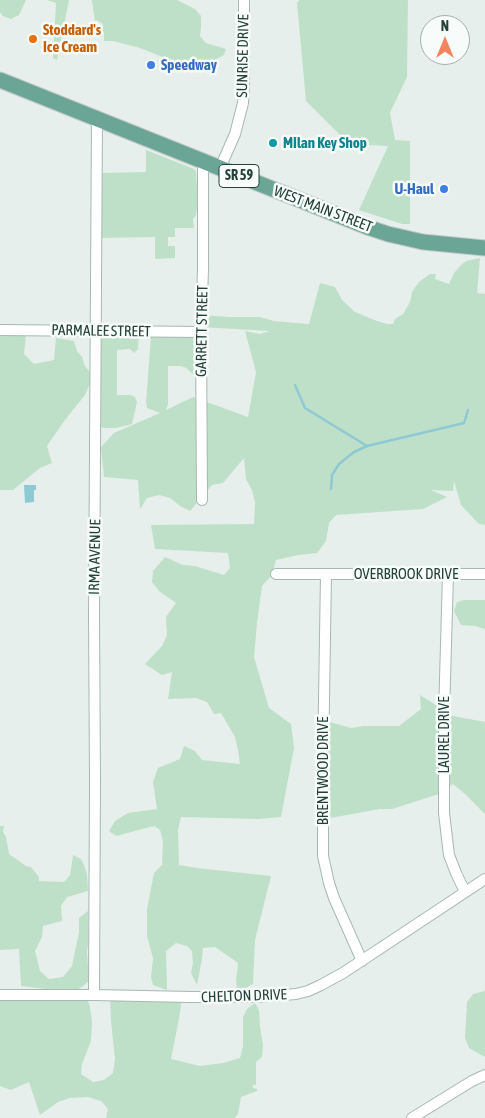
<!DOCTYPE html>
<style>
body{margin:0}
#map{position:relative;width:485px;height:1118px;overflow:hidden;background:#e6efeb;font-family:"Asap Condensed",sans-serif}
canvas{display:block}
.north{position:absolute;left:420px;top:15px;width:50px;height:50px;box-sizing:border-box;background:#f7fbf9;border:1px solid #a3b1ad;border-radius:50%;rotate:0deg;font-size:14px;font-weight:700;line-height:20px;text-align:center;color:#24423a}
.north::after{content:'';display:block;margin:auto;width:18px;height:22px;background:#f4845f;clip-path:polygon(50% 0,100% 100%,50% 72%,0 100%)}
</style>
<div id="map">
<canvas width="485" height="1118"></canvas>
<div class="north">N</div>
</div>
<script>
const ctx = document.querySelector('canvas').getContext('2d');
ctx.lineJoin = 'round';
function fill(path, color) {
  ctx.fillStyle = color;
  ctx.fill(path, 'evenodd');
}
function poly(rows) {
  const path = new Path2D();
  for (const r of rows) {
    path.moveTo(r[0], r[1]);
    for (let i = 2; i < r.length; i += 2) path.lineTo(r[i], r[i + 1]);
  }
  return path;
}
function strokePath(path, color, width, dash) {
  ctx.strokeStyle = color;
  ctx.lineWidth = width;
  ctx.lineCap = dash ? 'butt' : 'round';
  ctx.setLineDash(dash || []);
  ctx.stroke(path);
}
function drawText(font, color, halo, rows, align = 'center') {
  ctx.font = font + ' "Asap Condensed",sans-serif';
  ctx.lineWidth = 5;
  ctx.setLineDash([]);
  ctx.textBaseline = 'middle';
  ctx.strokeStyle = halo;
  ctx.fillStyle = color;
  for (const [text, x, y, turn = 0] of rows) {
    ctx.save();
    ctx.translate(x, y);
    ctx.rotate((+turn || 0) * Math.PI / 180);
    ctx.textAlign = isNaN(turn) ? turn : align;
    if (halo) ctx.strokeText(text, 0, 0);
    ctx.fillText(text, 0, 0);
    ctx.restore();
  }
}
fill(poly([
 [0,0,26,0,19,15,11,19,3,16,0,12],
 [47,0,69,0,57,60,53,58,56,3],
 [92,0,177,0,195,9,201,16,201,28,200,36,206,43,226,49,224,55,207,64,195,65,185,70,173,61,140,48,113,41,104,41,104,32,100,31,103,24,96,20,95,22],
 [299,0,408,0,407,77,390,113,395,140,410,141,410,224,402,224,359,210,388,146,349,144,306,101,297,3],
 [146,150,194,169,196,172,198,203,196,215,193,219,194,228,175,228,175,237,168,237,168,246,175,246,175,258,155,259,155,237,100,238,101,173,146,172],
 [480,258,477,293,485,294,485,525,479,524,461,505,454,481,453,491,431,490,447,497,423,509,336,515,329,523,326,541,317,553,298,555,276,560,272,575,262,586,257,623,254,657,269,708,291,724,294,748,281,817,259,819,181,817,178,830,179,865,197,868,271,876,255,940,253,984,246,988,237,988,236,981,238,963,215,947,203,948,202,959,197,985,191,973,193,963,192,951,187,946,176,943,166,951,167,990,153,985,151,977,153,958,147,936,147,909,154,873,162,865,163,841,160,830,154,826,116,836,109,831,115,821,128,813,157,809,153,782,158,768,180,759,184,746,195,751,202,760,240,764,238,750,235,737,221,713,214,714,207,702,196,698,168,699,172,672,162,675,145,664,162,646,167,635,166,617,176,603,159,591,152,582,153,571,165,557,183,565,195,566,224,575,230,568,228,553,155,549,151,525,254,524,255,502,252,490,246,479,244,458,223,483,212,485,190,511,180,506,170,498,159,495,147,498,140,509,138,480,104,477,101,447,114,433,160,413,147,408,146,402,151,336,197,335,199,369,194,375,186,368,181,366,168,366,168,405,166,410,193,397,248,417,256,372,245,331,260,334,270,331,201,327,202,315,229,317,260,317,274,321,309,324,320,283,335,287,342,300,355,312,377,321,387,324,393,324,395,319,403,314,410,302,412,292,419,282,430,274,436,274,435,279,449,284,454,273,461,265,466,261],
 [95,331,139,332,138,349,134,353,130,349,117,350,117,395,130,395,135,397,137,402,132,424,116,428,104,428,98,426],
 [0,334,26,334,24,354,34,364,54,360,56,338,74,341,77,351,82,357,85,366,90,372,91,381,85,395,65,420,47,446,52,463,40,468,13,490,0,490],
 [464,600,485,600,485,629,475,626,461,625,454,611,457,602],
 [420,695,453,716,485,722,485,814,465,794,453,784,439,794,392,809,380,809,330,818,330,722,351,728,364,726,399,726,421,709],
 [0,826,4,826,3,832,6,837,9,854,26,866,31,867,39,877,39,881,64,882,70,875,73,855,81,859,84,865,87,874,88,891,67,897,61,906,62,921,43,926,42,937,35,951,40,971,49,979,63,977,72,966,79,932,79,918,88,911,88,944,87,952,89,981,83,986,77,990,46,989,21,986,19,949,0,950],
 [485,991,485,1057,469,1048,465,1038,467,1002,473,994],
 [0,995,86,995,90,1007,92,1022,91,1041,82,1064,81,1074,93,1082,104,1080,113,1073,115,1059,111,1022,110,995,182,997,179,1019,171,1059,200,1066,223,1063,240,1058,243,1046,243,1017,247,1009,255,1003,259,1010,260,1027,263,1045,262,1057,256,1062,256,1085,253,1085,253,1088,257,1089,257,1091,241,1097,238,1114,235,1118,106,1118,108,1109,101,1101,88,1097,70,1098,58,1102,40,1115,29,1082,11,1090,0,1086]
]), '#bfe0c8');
fill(poly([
 [24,485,36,485,36,490,34,490,34,502,25,503]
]), '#8ec9d4');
strokePath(poly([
 [295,385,305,408,367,446],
 [331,489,332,475,339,464,354,452,367,446,464,423,468,410]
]), '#8ec9d4', 2.5);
const minor = poly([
 [220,168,235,134,243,103,244,82,244,0],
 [0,330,201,332],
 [202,500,201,332,203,269,203,161],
 [276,574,485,574],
 [326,574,323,763,323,856,329,883,334,898,362,961],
 [448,574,444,715,444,813,449,855,456,873,465,892],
 [0,995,94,995,191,997,255,997,296,994,308,991,321,985,343,973,485,879],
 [94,995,95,782,94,615,97,118],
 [412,1118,472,1081,485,1075]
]);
const primary = poly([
 [0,80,370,228,388,234,423,242,485,248]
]);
strokePath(minor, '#a8b8b2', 12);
strokePath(primary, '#c2cac8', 17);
strokePath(minor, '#fff', 10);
strokePath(primary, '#6aa596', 15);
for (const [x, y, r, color] of [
 [33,39,5,"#e8710a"],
 [151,65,5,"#3f7fe0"],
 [273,143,5,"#0f9aa8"],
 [444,189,5,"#3f7fe0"]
]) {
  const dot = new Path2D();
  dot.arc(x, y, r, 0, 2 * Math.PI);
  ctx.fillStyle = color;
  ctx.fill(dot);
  strokePath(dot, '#f7fbf9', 2);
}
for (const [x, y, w] of [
 [239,176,40]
]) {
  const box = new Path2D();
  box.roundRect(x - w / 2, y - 11.5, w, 23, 4);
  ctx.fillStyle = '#f7fbf9';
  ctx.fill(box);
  strokePath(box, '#24423a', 1);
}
drawText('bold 14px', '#24423a', null, [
 ["SR 59",239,176]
]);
drawText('bold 15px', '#c56008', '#f7fbf9', [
 ["Stoddard's",43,30],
 ["Ice Cream",43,47]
], 'left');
drawText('15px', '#24423a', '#f7fbf9', [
 ["SUNRISE DRIVE",243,56,-89],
 ["WEST MAIN STREET",323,209,21],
 ["PARMALEE STREET",101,331,1],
 ["GARRETT STREET",202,331,-89],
 ["IRMA AVENUE",95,557,-89],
 ["OVERBROOK DRIVE",406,574],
 ["LAUREL DRIVE",444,735,-90],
 ["BRENTWOOD DRIVE",323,771,-90],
 ["CHELTON DRIVE",244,996,-2]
]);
drawText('bold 15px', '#366cbe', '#f7fbf9', [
 ["Speedway",161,65],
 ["U-Haul",434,189,"right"]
], 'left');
drawText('bold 15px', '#0d838f', '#f7fbf9', [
 ["MIlan Key Shop",283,143]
], 'left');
</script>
